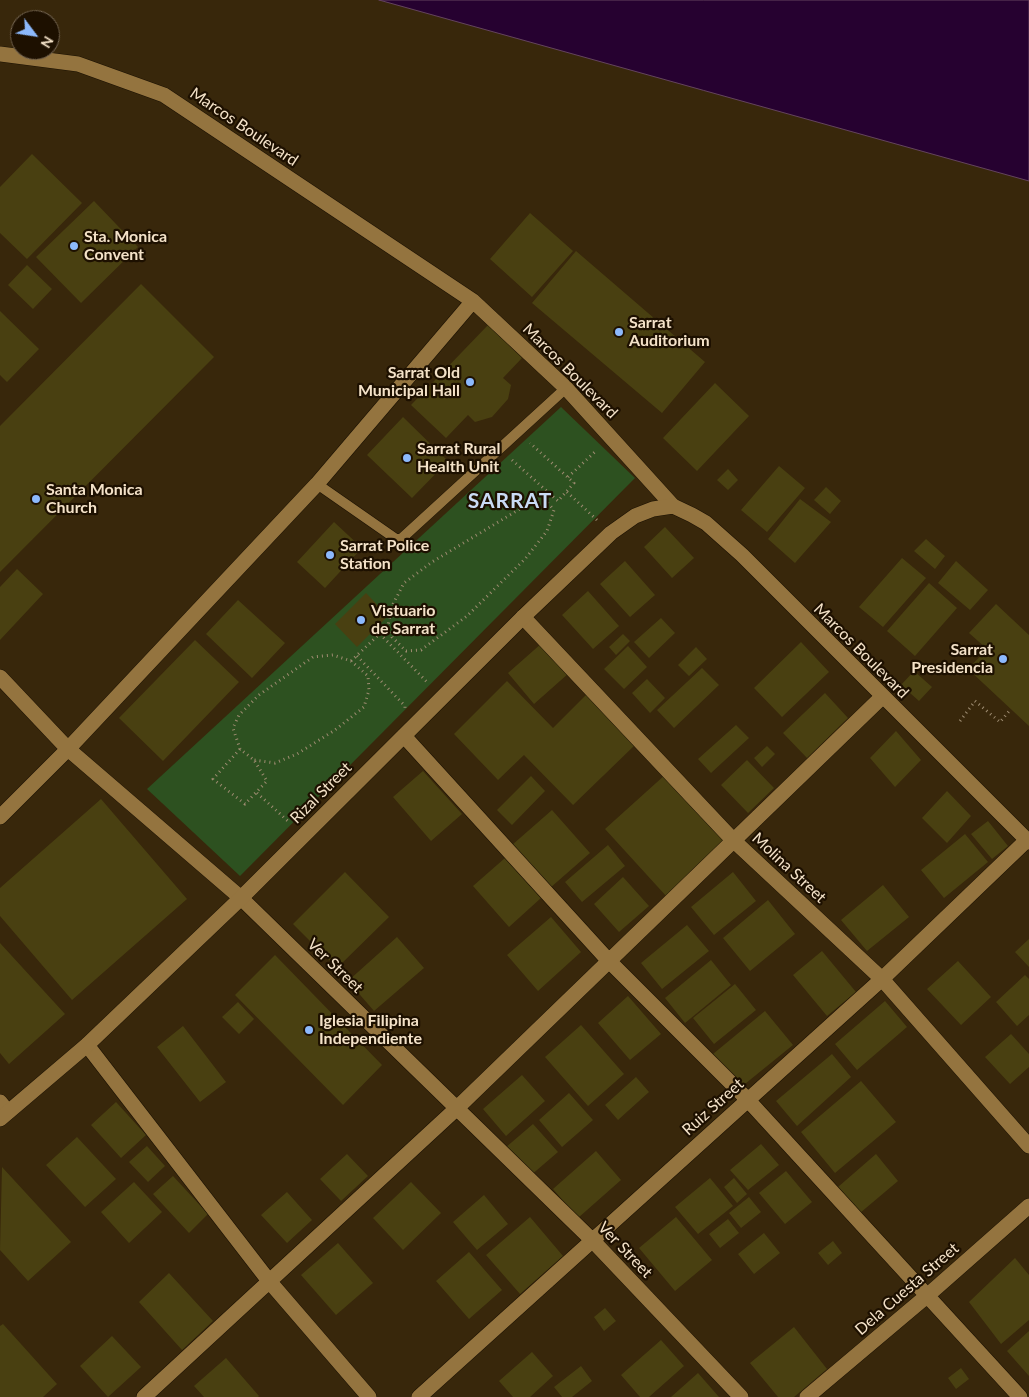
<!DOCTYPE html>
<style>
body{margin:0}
#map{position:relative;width:1029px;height:1397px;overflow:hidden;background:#38270b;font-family:Lato,sans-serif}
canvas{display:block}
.north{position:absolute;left:10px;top:10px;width:50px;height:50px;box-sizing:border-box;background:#1d1000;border:1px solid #736450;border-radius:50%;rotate:121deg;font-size:14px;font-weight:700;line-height:20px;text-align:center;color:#f4e2c8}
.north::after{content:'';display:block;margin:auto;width:18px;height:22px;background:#8cb9fc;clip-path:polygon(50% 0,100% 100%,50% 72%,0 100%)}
</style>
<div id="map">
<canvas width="1029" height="1397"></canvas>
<div class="north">N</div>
</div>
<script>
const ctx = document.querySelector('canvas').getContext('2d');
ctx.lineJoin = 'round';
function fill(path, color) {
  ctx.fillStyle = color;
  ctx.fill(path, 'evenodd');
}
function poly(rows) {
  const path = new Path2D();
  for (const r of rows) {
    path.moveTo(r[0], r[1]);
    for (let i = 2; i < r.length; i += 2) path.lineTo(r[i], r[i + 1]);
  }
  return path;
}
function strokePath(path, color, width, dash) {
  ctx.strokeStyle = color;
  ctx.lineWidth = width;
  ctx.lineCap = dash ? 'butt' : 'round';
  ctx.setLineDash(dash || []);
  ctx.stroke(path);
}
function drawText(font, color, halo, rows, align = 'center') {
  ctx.font = font + ' Lato,sans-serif';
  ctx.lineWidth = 4.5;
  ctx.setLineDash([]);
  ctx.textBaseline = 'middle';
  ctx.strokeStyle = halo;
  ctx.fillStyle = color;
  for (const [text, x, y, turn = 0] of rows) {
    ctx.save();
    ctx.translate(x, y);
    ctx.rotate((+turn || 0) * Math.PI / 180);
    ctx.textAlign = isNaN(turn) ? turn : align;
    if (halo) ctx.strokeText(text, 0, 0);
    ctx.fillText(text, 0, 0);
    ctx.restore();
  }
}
fill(poly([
 [561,407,635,478,240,876,147,789]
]), '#2d5120');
const water = poly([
 [379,0,1029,0,1029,181,379,0]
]);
fill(water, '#260130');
strokePath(water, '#64445e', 1);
fill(poly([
 [32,154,82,203,27,259,0,233,0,187],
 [94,201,138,247,81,303,36,257],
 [530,213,573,251,532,297,490,259],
 [576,251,705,362,662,413,532,303],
 [27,265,52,289,33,309,8,285],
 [141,284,214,357,0,572,0,426],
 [0,311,39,349,7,382,0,375],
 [488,325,522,358,503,378,511,385,508,399,492,417,475,422,468,415,446,438,411,405],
 [715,383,749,416,697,471,663,438],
 [403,417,448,461,412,498,367,455],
 [779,466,805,488,767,532,741,510],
 [728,469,738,480,728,490,717,480],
 [826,487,841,501,830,514,814,500],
 [800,499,831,522,795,563,768,539],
 [334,522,362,548,325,588,297,562],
 [665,527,694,558,672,578,644,547],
 [926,539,945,556,935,569,914,551],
 [902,558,926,578,883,627,859,607],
 [625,561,655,595,630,617,600,584],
 [956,561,988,590,970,610,938,583],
 [17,569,43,594,0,640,0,587],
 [929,583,957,608,915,656,887,631],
 [588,591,619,626,593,649,562,615],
 [366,593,388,616,357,647,335,624],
 [238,600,285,643,252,678,206,634],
 [996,604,1029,635,1029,726,968,669,987,649,969,633],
 [661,618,675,633,649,658,634,642],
 [623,634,630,641,616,655,609,647],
 [195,640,239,682,163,761,119,718],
 [801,642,829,672,782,717,754,688],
 [542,643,569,673,534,704,508,673],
 [628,646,647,667,624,689,604,669],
 [696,647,707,659,689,676,678,665],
 [702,668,719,685,674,728,657,710],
 [914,671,932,687,919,701,901,685],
 [647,679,665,698,650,713,632,693],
 [507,681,553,728,586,695,635,745,573,805,524,755,498,780,454,734],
 [825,693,848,718,807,758,783,733],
 [736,725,749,738,711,773,698,759],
 [896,731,921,760,895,787,870,758],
 [767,746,775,754,762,767,754,758],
 [747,760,774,788,748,813,721,785],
 [423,771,462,814,431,841,393,797],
 [666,774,727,841,667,897,605,829],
 [531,776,545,791,512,825,497,810],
 [947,791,971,816,947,843,922,818],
 [101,799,187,899,72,1000,0,916,0,888],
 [552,810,590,853,550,888,512,845],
 [988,821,1008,846,992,859,971,834],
 [965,834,988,862,944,898,921,870],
 [608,845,625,866,582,902,565,882],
 [505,858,541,898,509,927,473,886],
 [345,872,389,917,337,968,293,924],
 [733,872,756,901,714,935,691,907],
 [623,877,649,906,619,932,594,904],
 [883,885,909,917,867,951,841,920],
 [768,900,795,934,750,971,723,938],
 [551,917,581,952,538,991,507,955],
 [687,925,709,951,662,989,641,963],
 [397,937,424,968,374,1011,348,981],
 [1029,939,1029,967,1015,952],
 [0,943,65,1014,9,1064,0,1053],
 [822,951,856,992,827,1016,793,975],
 [275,955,382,1065,343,1105,235,995],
 [711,960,731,985,685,1023,665,998],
 [958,961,991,997,961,1025,927,989],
 [1025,975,1029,979,1029,1015,1017,1026,996,1002],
 [735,984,756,1010,714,1044,693,1018],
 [628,996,661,1034,630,1060,598,1023],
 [885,1001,907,1027,857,1070,835,1044],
 [238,1002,254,1019,239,1034,222,1017],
 [765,1011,793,1045,740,1088,713,1054],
 [581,1025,624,1074,588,1106,545,1057],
 [183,1026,226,1082,200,1102,157,1047],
 [1011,1034,1029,1054,1029,1067,1010,1084,985,1057],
 [832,1054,851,1077,797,1126,776,1101],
 [522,1075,545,1101,506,1136,483,1109],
 [636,1077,649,1092,618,1120,605,1105],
 [861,1081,896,1122,835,1173,801,1132],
 [569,1093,593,1120,562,1147,539,1120],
 [116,1102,146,1135,121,1158,91,1125],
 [533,1124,558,1152,530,1176,505,1148],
 [77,1137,116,1179,85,1207,46,1165],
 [761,1144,779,1165,748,1190,730,1170],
 [147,1146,165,1166,148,1182,129,1162],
 [596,1151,621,1180,578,1218,553,1189],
 [347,1154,368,1176,341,1201,320,1179],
 [876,1154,898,1181,860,1213,838,1187],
 [2,1167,71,1242,28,1281,0,1250],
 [786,1171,812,1202,785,1224,759,1193],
 [173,1176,208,1214,189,1233,153,1194],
 [710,1178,733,1206,698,1234,675,1207],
 [734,1178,747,1194,737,1203,724,1187],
 [134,1182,162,1212,129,1243,101,1212],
 [411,1182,441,1213,403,1250,373,1218],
 [287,1192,312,1220,287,1243,261,1215],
 [484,1195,508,1224,477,1250,453,1222],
 [749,1197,761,1212,741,1228,729,1213],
 [530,1217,563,1256,520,1294,486,1255],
 [676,1217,712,1260,675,1291,639,1248],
 [728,1219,739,1233,720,1248,709,1234],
 [764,1233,780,1253,754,1274,738,1254],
 [833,1241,842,1253,828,1265,818,1253],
 [338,1243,373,1283,336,1315,301,1275],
 [469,1252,502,1290,469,1319,436,1281],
 [1015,1258,1029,1275,1029,1320,1001,1344,969,1302],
 [169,1273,213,1321,182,1350,139,1302],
 [605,1308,616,1321,604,1331,594,1317],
 [3,1324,57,1384,43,1397,0,1397,0,1326],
 [794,1327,827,1369,794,1397,778,1397,750,1363],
 [1029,1331,1029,1376,1007,1351],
 [112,1336,141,1367,108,1397,80,1366],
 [661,1340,684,1366,649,1397,640,1397,621,1375],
 [532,1352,553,1376,530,1397,513,1397,499,1381],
 [226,1358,259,1396,258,1397,204,1397,194,1386],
 [581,1366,592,1381,572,1397,562,1397,554,1387],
 [961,1368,969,1379,956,1389,948,1378],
 [698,1373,719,1397,671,1397]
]), '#494011');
const lane = poly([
 [317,484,396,539,401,539,566,388]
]);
const street = poly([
 [0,54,78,64,164,95,473,301,566,388,673,506],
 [523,617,733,840,882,979,1029,1146],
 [0,677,68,749,241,898,593,1241,741,1397],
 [404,736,608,960,747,1099,1020,1397],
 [0,817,68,749,317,484,473,301],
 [87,1045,269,1281,369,1397],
 [0,1102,8,1112],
 [144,1397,456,1109,882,697],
 [419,1397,882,979,1027,840],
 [807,1397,928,1295,1029,1206]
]);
const secondary = poly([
 [0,1119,87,1045,241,898,523,617,611,533,635,516,653,509,673,506,692,515,706,523,742,555,1029,842]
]);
strokePath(lane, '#1b1103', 11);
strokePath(street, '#1b1103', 16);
strokePath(secondary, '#1b1103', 16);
strokePath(poly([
 [512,460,558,501,574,483,530,443],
 [568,477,597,450],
 [567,492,598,521],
 [533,501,547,502,554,510,547,531,525,559,467,616,421,650,406,651,392,637,388,626,392,606,404,583,432,562,533,501],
 [380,634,428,683],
 [357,656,405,706,405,708],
 [351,661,388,626],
 [960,721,975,701,1000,722,1011,709],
 [240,749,213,779,245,804,267,781,254,760,240,749,233,728,239,715,259,695,313,657,333,655,351,661,368,676,369,690,364,707,335,730,297,754,275,763,254,760],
 [257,793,289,822]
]), '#9e8c71', 3, [1, 4]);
strokePath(lane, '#94743f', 10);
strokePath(street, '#94743f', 15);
strokePath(secondary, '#94743f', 15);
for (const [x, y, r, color] of [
 [74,246,5,"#8cb9fc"],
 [619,332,5,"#8cb9fc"],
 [470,382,5,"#8cb9fc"],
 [407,458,5,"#8cb9fc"],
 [36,499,5,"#8cb9fc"],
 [330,555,5,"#8cb9fc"],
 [361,620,5,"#8cb9fc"],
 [1003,659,5,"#8cb9fc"],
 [309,1030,5,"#8cb9fc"]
]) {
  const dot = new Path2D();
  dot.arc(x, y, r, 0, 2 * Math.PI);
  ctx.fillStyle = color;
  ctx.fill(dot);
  strokePath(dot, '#1d1000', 2);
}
drawText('16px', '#f4e2c8', '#1d1000', [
 ["Marcos Boulevard",244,127,34],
 ["Marcos Boulevard",570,371,45],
 ["Marcos Boulevard",861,651,45],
 ["Rizal Street",321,793,-45],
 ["Molina Street",789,868,43],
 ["Ver Street",335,966,44],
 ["Ruiz Street",713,1107,-42],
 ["Ver Street",625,1250,46],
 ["Dela Cuesta Street",907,1289,-41]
]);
drawText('bold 16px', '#f4e2c8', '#1d1000', [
 ["Sta. Monica",84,237],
 ["Convent",84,255],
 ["Sarrat",629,323],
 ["Auditorium",629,341],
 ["Sarrat Old",460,373,"right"],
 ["Municipal Hall",460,391,"right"],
 ["Sarrat Rural",417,449],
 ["Health Unit",417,467],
 ["Santa Monica",46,490],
 ["Church",46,508],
 ["Sarrat Police",340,546],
 ["Station",340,564],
 ["Vistuario",371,611],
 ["de Sarrat",371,629],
 ["Sarrat",993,650,"right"],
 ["Presidencia",993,668,"right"],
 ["Iglesia Filipina",319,1021],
 ["Independiente",319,1039]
], 'left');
ctx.letterSpacing = '1px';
drawText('bold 21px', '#cadbf5', '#1d1000', [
 ["SARRAT",510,501]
]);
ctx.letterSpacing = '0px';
</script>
